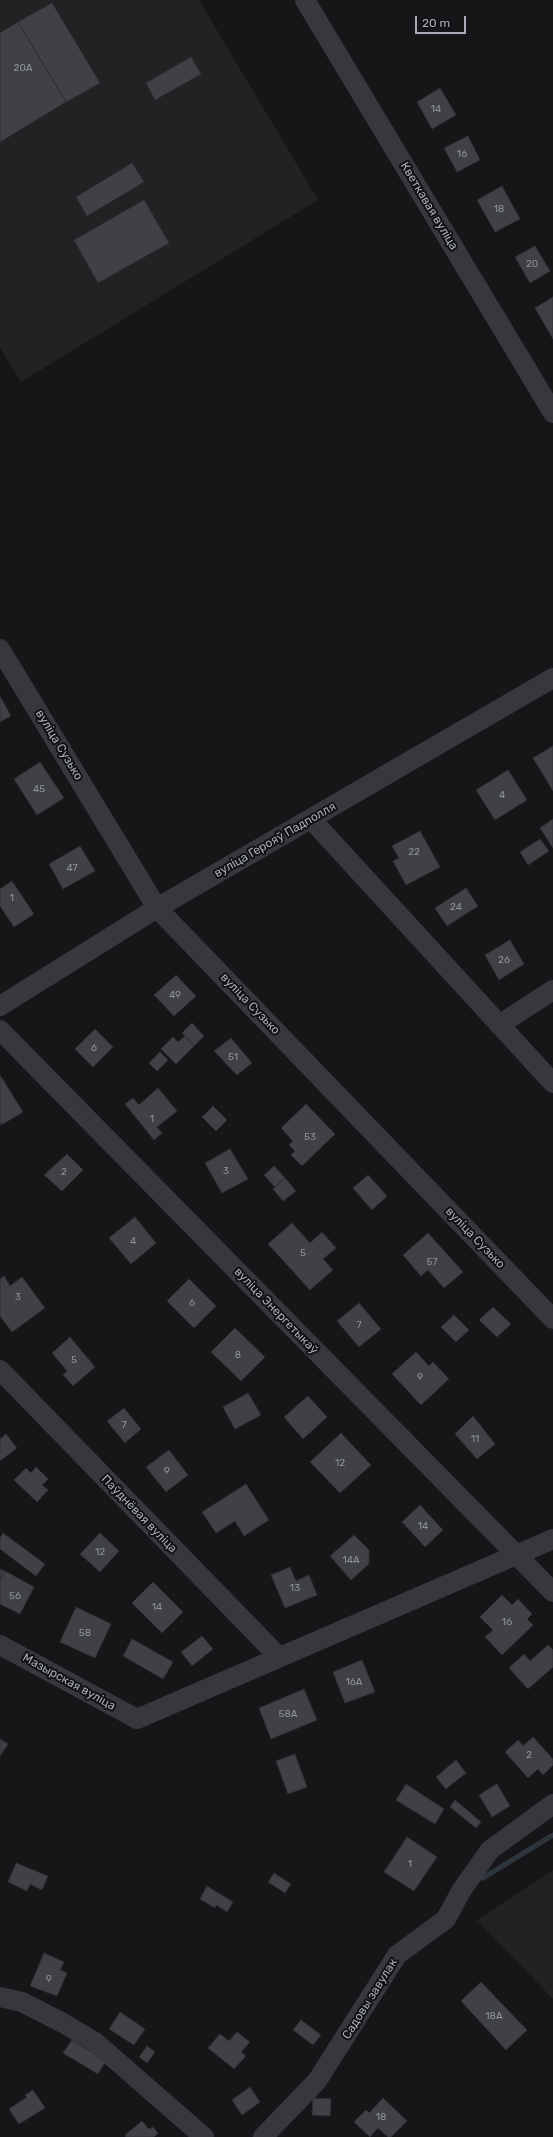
<!DOCTYPE html>
<meta charset="utf-8">
<style>
body{margin:0}
#map{position:relative;width:553px;height:2137px;overflow:hidden;background:#161618;font-family:Rubik,sans-serif}
canvas{display:block}
.scale{position:absolute;left:415px;top:16px;width:51px;height:18px;box-sizing:border-box;border:2px solid #a8adb8;border-top:0;padding-left:5px;font-size:12px;line-height:14px;white-space:nowrap;color:#a8adb8;-webkit-text-stroke:3px #111113;paint-order:stroke}
</style>
<div id="map">
<canvas width="553" height="2137"></canvas>
<div class="scale">20 m</div>
</div>
<script>
const ctx = document.querySelector('canvas').getContext('2d');
ctx.lineJoin = 'round';
function fill(path, color) {
  ctx.fillStyle = color;
  ctx.fill(path, 'evenodd');
}
function poly(rows) {
  const path = new Path2D();
  for (const r of rows) {
    path.moveTo(r[0], r[1]);
    for (let i = 2; i < r.length; i += 2) path.lineTo(r[i], r[i + 1]);
  }
  return path;
}
function strokePath(path, color, width, dash) {
  ctx.strokeStyle = color;
  ctx.lineWidth = width;
  ctx.lineCap = dash ? 'butt' : 'round';
  ctx.setLineDash(dash || []);
  ctx.stroke(path);
}
function drawText(font, color, halo, rows, align = 'center') {
  ctx.font = font + ' Rubik,sans-serif';
  ctx.lineWidth = 4;
  ctx.setLineDash([]);
  ctx.textBaseline = 'middle';
  ctx.strokeStyle = halo;
  ctx.fillStyle = color;
  for (const [text, x, y, turn = 0] of rows) {
    ctx.save();
    ctx.translate(x, y);
    ctx.rotate((+turn || 0) * Math.PI / 180);
    ctx.textAlign = isNaN(turn) ? turn : align;
    if (halo) ctx.strokeText(text, 0, 0);
    ctx.fillText(text, 0, 0);
    ctx.restore();
  }
}
fill(poly([
 [0,0,199,0,318,200,21,382,0,348],
 [553,1870,553,1999,477,1920]
]), '#222225');
strokePath(poly([
 [483,1878,553,1835]
]), '#2c353c', 5);
const building = poly([
 [52,3,100,83,66,102,18,22,52,3],
 [18,22,66,102,0,142,0,33,18,22],
 [191,57,201,74,155,100,146,83,191,57],
 [440,88,456,115,432,129,417,102,440,88],
 [468,136,480,160,457,172,444,148,468,136],
 [132,163,144,182,87,216,76,197,132,163],
 [502,186,520,219,495,232,477,200,502,186],
 [144,200,169,243,98,283,74,240,144,200],
 [535,246,550,271,530,283,515,257,535,246],
 [553,297,553,339,535,308,553,297],
 [0,696,11,716,0,722,0,696],
 [553,746,553,791,533,758,553,746],
 [40,762,64,798,37,815,14,779,40,762],
 [508,770,527,800,495,820,476,790,508,770],
 [553,819,553,848,540,828,553,819],
 [420,831,440,867,406,885,393,861,399,858,392,846,420,831],
 [540,839,549,851,528,865,520,852,540,839],
 [80,846,95,871,63,889,49,864,80,846],
 [12,881,34,914,14,927,0,906,0,889,12,881],
 [466,888,478,906,447,926,435,908,466,888],
 [510,940,524,964,499,980,485,955,510,940],
 [176,975,196,996,174,1016,154,995,176,975],
 [192,1023,204,1036,194,1046,182,1033,192,1023],
 [95,1029,113,1047,93,1067,75,1049,95,1029],
 [185,1036,194,1046,176,1064,161,1049,173,1037,178,1042,185,1036],
 [231,1038,252,1063,237,1075,214,1051,231,1038],
 [160,1052,168,1060,157,1071,149,1063,160,1052],
 [0,1075,23,1112,1,1125,0,1122,0,1075],
 [158,1088,177,1111,157,1127,162,1133,154,1140,125,1104,133,1098,139,1105,158,1088],
 [306,1104,335,1134,302,1166,291,1155,295,1151,289,1145,293,1141,281,1128,306,1104],
 [213,1106,227,1120,216,1131,202,1117,213,1106],
 [230,1149,248,1179,222,1193,205,1163,230,1149],
 [67,1154,83,1170,62,1191,44,1175,67,1154],
 [274,1166,285,1178,275,1187,264,1175,274,1166],
 [368,1175,387,1196,372,1210,353,1188,368,1175],
 [285,1178,296,1191,283,1201,273,1189,285,1178],
 [135,1217,156,1243,131,1264,109,1238,135,1217],
 [292,1223,310,1243,322,1232,336,1248,323,1259,333,1270,310,1290,268,1244,292,1223],
 [428,1233,463,1272,444,1288,428,1270,421,1276,403,1255,428,1233],
 [4,1276,10,1286,22,1277,45,1308,12,1332,0,1316,0,1279,4,1276],
 [189,1279,216,1306,194,1328,167,1301,189,1279],
 [359,1303,381,1329,359,1347,337,1321,359,1303],
 [493,1307,511,1324,497,1337,479,1320,493,1307],
 [454,1315,469,1330,456,1342,441,1327,454,1315],
 [235,1328,265,1357,241,1381,211,1352,235,1328],
 [70,1337,95,1367,73,1386,63,1375,67,1371,52,1353,70,1337],
 [416,1352,429,1366,433,1362,449,1379,421,1405,392,1374,416,1352],
 [248,1393,261,1415,235,1429,223,1407,248,1393],
 [308,1396,327,1417,303,1439,284,1417,308,1396],
 [124,1408,141,1429,125,1443,107,1421,124,1408],
 [473,1416,495,1444,477,1459,455,1434,473,1416],
 [341,1433,371,1465,340,1493,310,1462,341,1433],
 [6,1434,17,1448,0,1461,0,1439,6,1434],
 [169,1450,188,1475,166,1492,146,1467,169,1450],
 [36,1467,48,1479,42,1485,48,1490,37,1502,14,1480,26,1468,31,1473,36,1467],
 [246,1484,269,1520,244,1536,235,1521,216,1533,202,1512,246,1484],
 [420,1505,443,1530,425,1547,402,1522,420,1505],
 [3,1533,45,1564,36,1576,0,1549,0,1538,3,1533],
 [100,1533,119,1551,100,1572,80,1554,100,1533],
 [354,1535,369,1550,369,1564,351,1580,330,1556,354,1535],
 [290,1567,296,1581,309,1575,317,1595,285,1608,271,1575,290,1567],
 [0,1569,5,1571,0,1580,0,1569],
 [5,1571,34,1587,20,1614,0,1604,0,1580,5,1571],
 [153,1582,183,1612,162,1633,132,1603,153,1582],
 [502,1595,512,1605,518,1599,532,1614,527,1619,533,1625,502,1655,485,1637,493,1630,480,1617,502,1595],
 [76,1607,111,1624,95,1658,60,1642,76,1607],
 [202,1636,213,1649,192,1666,181,1652,202,1636],
 [132,1639,173,1662,163,1679,123,1656,132,1639],
 [548,1645,553,1650,553,1667,528,1689,509,1668,524,1654,530,1661,548,1645],
 [362,1660,375,1692,345,1703,333,1672,362,1660],
 [304,1689,317,1720,271,1739,259,1708,304,1689],
 [533,1737,553,1759,553,1765,543,1775,538,1769,528,1778,505,1752,518,1740,523,1746,533,1737],
 [0,1739,8,1744,0,1756,0,1739],
 [295,1754,307,1787,288,1794,276,1761,295,1754],
 [456,1760,466,1773,446,1789,436,1777,456,1760],
 [406,1784,444,1809,435,1824,396,1800,406,1784],
 [497,1784,510,1806,492,1817,479,1795,497,1784],
 [455,1800,481,1822,476,1828,450,1807,455,1800],
 [407,1837,437,1857,414,1891,384,1872,407,1837],
 [16,1863,48,1876,42,1890,30,1884,27,1891,8,1882,16,1863],
 [274,1873,291,1884,285,1893,268,1882,274,1873],
 [207,1886,233,1902,227,1912,216,1905,215,1908,200,1899,207,1886],
 [44,1953,64,1962,60,1970,67,1973,57,1996,30,1986,44,1953],
 [481,1982,527,2030,506,2050,461,2001,481,1982],
 [120,2012,145,2029,134,2045,109,2029,120,2012],
 [301,2020,321,2035,313,2045,293,2030,301,2020],
 [237,2032,250,2042,241,2052,246,2056,234,2069,208,2048,220,2034,229,2041,237,2032],
 [72,2040,106,2061,98,2074,63,2053,72,2040],
 [147,2046,155,2052,147,2063,139,2057,147,2046],
 [250,2087,260,2102,242,2115,232,2100,250,2087],
 [33,2090,45,2108,19,2124,9,2109,27,2097,25,2095,33,2090],
 [313,2098,331,2099,330,2116,312,2115,313,2098],
 [383,2098,407,2121,391,2137,388,2137,378,2128,370,2137,354,2122,366,2110,369,2113,383,2098],
 [142,2121,149,2129,153,2127,158,2133,154,2137,126,2137,125,2135,142,2121]
]);
fill(building, '#404145');
strokePath(building, '#303034', 1);
strokePath(poly([
 [305,0,553,413],
 [0,649,157,908,553,1319],
 [311,819,553,1083],
 [0,1006,157,908,553,678],
 [499,1025,553,990],
 [0,1030,553,1592],
 [0,1370,279,1657],
 [0,1645,137,1719,553,1539],
 [0,1997,22,2002,63,2023,95,2042,204,2137],
 [263,2137,317,2081,397,1955,446,1919,461,1891,490,1850,553,1804]
]), '#37383d', 20);
drawText('10px', '#8e929b', null, [
 ["20А",23,68],
 ["14",436,109],
 ["16",462,154],
 ["18",499,209],
 ["20",532,264],
 ["45",39,789],
 ["4",502,795],
 ["22",414,852],
 ["47",72,868],
 ["1",12,898],
 ["24",456,907],
 ["26",504,960],
 ["49",175,995],
 ["6",94,1048],
 ["51",233,1057],
 ["1",152,1119],
 ["53",310,1137],
 ["3",226,1171],
 ["2",64,1172],
 ["4",133,1241],
 ["5",303,1253],
 ["57",432,1262],
 ["3",18,1297],
 ["6",192,1303],
 ["7",359,1325],
 ["8",238,1355],
 ["5",74,1360],
 ["9",420,1377],
 ["7",124,1425],
 ["11",475,1439],
 ["12",340,1463],
 ["9",167,1471],
 ["14",423,1526],
 ["12",100,1552],
 ["14А",351,1560],
 ["13",295,1588],
 ["56",15,1596],
 ["14",157,1607],
 ["16",507,1622],
 ["58",85,1633],
 ["16А",354,1682],
 ["58А",288,1714],
 ["2",529,1755],
 ["1",410,1864],
 ["9",49,1979],
 ["18А",494,2016],
 ["18",381,2117]
]);
drawText('12px', '#a8adb8', '#111113', [
 ["Кветкавая вуліца",429,206,59],
 ["вуліца Сузько",59,745,59],
 ["вуліца Герояў Падполля",275,840,-30],
 ["вуліца Сузько",250,1004,46],
 ["вуліца Сузько",475,1238,46],
 ["вуліца Энергетыкаў",276,1311,46],
 ["Паўднёвая вуліца",139,1514,46],
 ["Мазырская вуліца",69,1682,29],
 ["Садовы завулак",370,1999,-58]
]);
</script>
